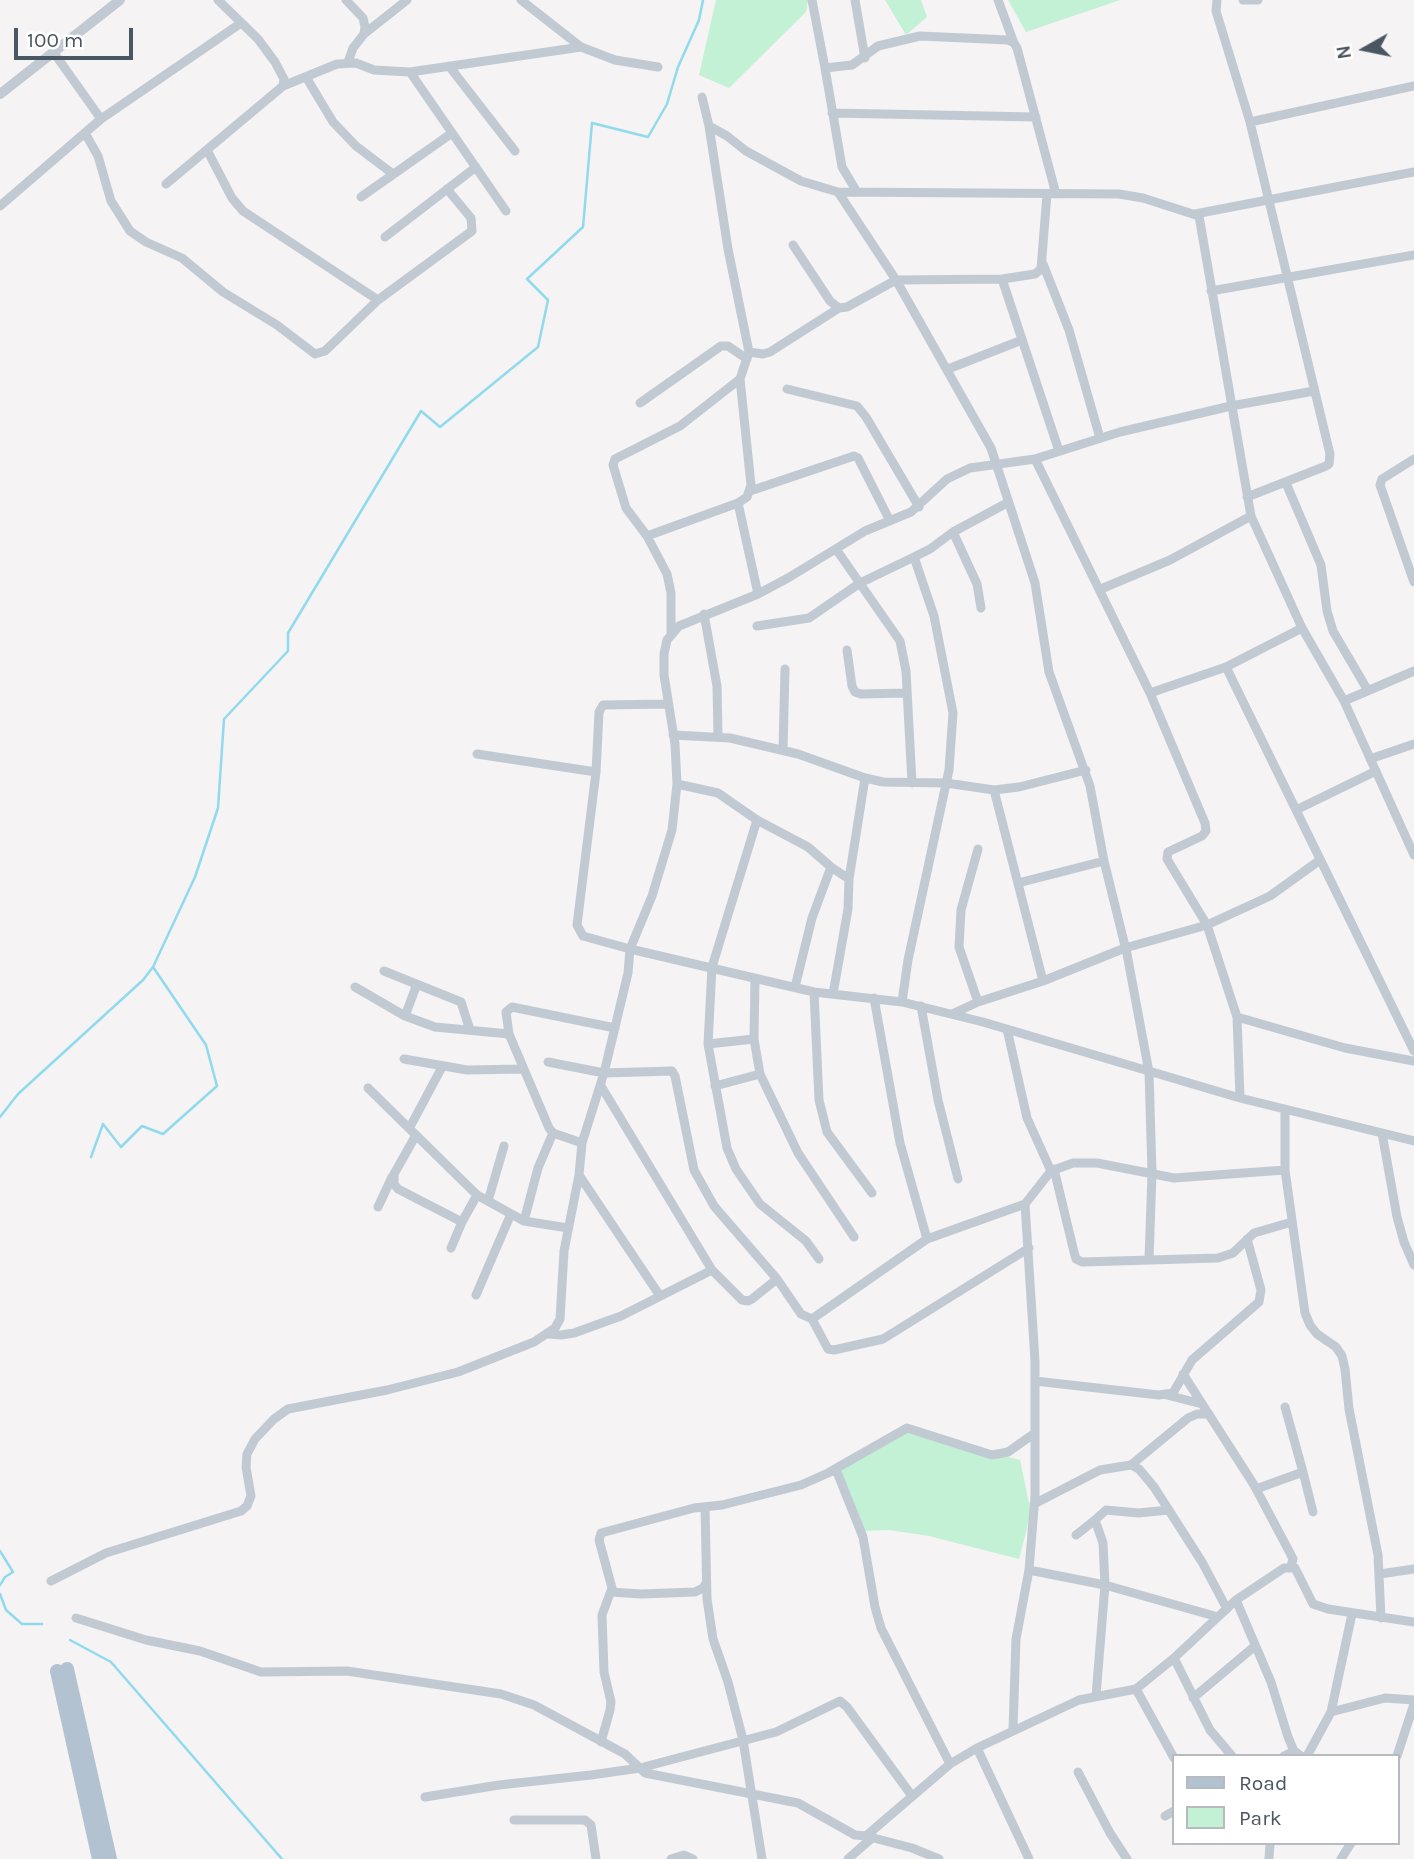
<!DOCTYPE html>
<style>
body{margin:0}
#map{position:relative;width:1414px;height:1859px;overflow:hidden;background:#f5f3f3;font-family:Karla,sans-serif}
canvas{display:block}
.legend{position:absolute;left:1172px;top:1754px;width:228px;height:91px;box-sizing:border-box;background:#fff;border:2px solid #b7bbc0;margin:0;padding:9px 12px;list-style:none;font-size:21px;color:#4a5661}
.legend li{display:flex;align-items:center;gap:14px;height:35px}
.legend b{width:35px;border:2px solid #b7bbc0}
.north{position:absolute;left:1330px;top:14px;width:70px;height:70px;-webkit-text-stroke:5px #fff;paint-order:stroke;rotate:261deg;font-size:19px;font-weight:700;line-height:28px;text-align:center;color:#4a5661}
.north::after{content:'';display:block;margin:auto;width:24px;height:32px;background:#4a5661;clip-path:polygon(50% 0,100% 100%,50% 72%,0 100%)}
.scale{position:absolute;left:14px;top:28px;width:119px;height:32px;box-sizing:border-box;border:4px solid #4a5661;border-top:0;padding-left:9px;font-size:21px;line-height:24px;white-space:nowrap;color:#4a5661;-webkit-text-stroke:5px #fff;paint-order:stroke}
</style>
<div id="map">
<canvas width="1414" height="1859"></canvas>
<ul class="legend">
<li><b style="height:9px;background:#b3c2d1"></b>Road</li>
<li><b style="height:19px;background:#c3f1d5"></b>Park</li>
</ul>
<div class="north">N</div>
<div class="scale">100 m</div>
</div>
<script>
const ctx = document.querySelector('canvas').getContext('2d');
ctx.lineJoin = 'round';
function fill(path, color) {
  ctx.fillStyle = color;
  ctx.fill(path, 'evenodd');
}
function poly(rows) {
  const path = new Path2D();
  for (const r of rows) {
    path.moveTo(r[0], r[1]);
    for (let i = 2; i < r.length; i += 2) path.lineTo(r[i], r[i + 1]);
  }
  return path;
}
function strokePath(path, color, width, dash) {
  ctx.strokeStyle = color;
  ctx.lineWidth = width;
  ctx.lineCap = dash ? 'butt' : 'round';
  ctx.setLineDash(dash || []);
  ctx.stroke(path);
}
fill(poly([
 [716,0,808,0,806,12,729,88,699,75],
 [885,0,921,0,927,17,906,35],
 [1008,0,1120,0,1026,32],
 [904,1429,1020,1460,1031,1513,1019,1559,929,1536,889,1530,863,1531,839,1472]
]), '#c3f1d5');
strokePath(poly([
 [0,1117,18,1094,143,980,153,967,195,877,218,808,224,719,288,651,288,633,421,411,440,427,538,347,548,300,527,279,583,227,592,123,648,137,667,104,678,67,699,20,703,0],
 [91,1157,103,1124,121,1147,142,1126,163,1134,217,1086,206,1045,153,967],
 [0,1551,13,1572,5,1577,0,1585],
 [0,1594,6,1610,22,1624,42,1624],
 [70,1640,111,1662,282,1859]
]), '#90daee', 2.5);
strokePath(poly([
 [218,0,258,39,275,62,284,79,283,86],
 [346,0,363,18,365,27,364,34,353,48,348,62],
 [521,0,581,47,615,60,658,67],
 [812,0,825,68],
 [855,0,865,58],
 [998,0,1014,43],
 [1217,0,1216,11,1250,122,1330,454,1329,464,1326,466,1247,497],
 [1243,0,1258,0],
 [364,34,407,0],
 [54,53,101,119],
 [449,66,515,151],
 [410,72,506,211],
 [306,77,333,122,356,146,393,174],
 [702,97,709,126,727,136,746,151,801,181,838,192,1119,194,1143,198,1199,216,1251,516,1302,628,1344,701,1414,855],
 [832,113,1036,117],
 [1250,122,1414,86],
 [85,133,98,156,111,201,130,231,146,242,182,258,223,292,277,325,315,354,325,351,378,300,243,211,232,198,207,150],
 [166,184,283,86,337,64,356,63,374,70,410,72,581,47],
 [838,192,896,280,991,448,1035,583,1049,672,1090,786,1104,861,1127,954,1149,1072,1152,1173,1149,1260],
 [857,192,842,167,825,68,852,65,878,46,920,36,1008,40,1014,43,1017,48,1056,194],
 [361,197,452,133],
 [0,206,101,119,241,23],
 [1195,214,1414,172],
 [385,237,476,167],
 [793,245,830,301,839,308,847,307,896,280,1002,279,1035,274,1041,269,1047,194],
 [1043,264,1069,330,1100,438],
 [1002,279,1059,451],
 [1211,291,1414,255],
 [378,300,472,231,471,218,447,189],
 [749,352,763,354,770,352,839,308],
 [948,369,1022,340],
 [787,389,857,406,866,417,919,507],
 [640,403,721,346,728,346,747,359],
 [1035,459,1150,693,1205,823,1206,831,1202,836,1168,852,1167,859,1207,925,1237,1017,1240,1098],
 [1414,459,1382,479,1380,485,1414,582],
 [1286,483,1321,565,1327,611,1333,631,1367,689],
 [750,491,854,456,858,458,890,521],
 [738,503,747,497,751,485,740,379],
 [953,532,977,584,981,608],
 [647,536,738,503,758,594],
 [836,549,900,641,906,671,912,783],
 [1101,589,1170,560,1251,516],
 [704,614,717,686,718,736],
 [757,626,809,618,860,583,914,557],
 [671,633,671,593,667,574,647,536,626,508,613,465,615,459,680,426,740,379,749,352,728,249,709,126],
 [847,650,852,686,855,692,861,694,907,693],
 [1226,667,1414,1051],
 [1150,693,1226,667,1302,628],
 [1344,701,1414,671],
 [668,704,603,705,599,712,596,772,577,925,583,936,630,949,652,896,672,830,677,784,675,744,664,675,664,654,667,640,679,626,758,594,788,578,865,531,911,512,947,479,970,468,1035,459,1120,432,1231,406,1314,391],
 [673,735,730,738,798,754,865,778,883,782,946,783,994,790,1019,787,1086,770],
 [783,750,785,669],
 [477,754,596,772],
 [1370,759,1414,744],
 [677,784,718,793,757,820,808,847,831,867,849,879,848,909,833,994],
 [994,790,1043,981],
 [1296,810,1376,771],
 [757,820,712,967,708,1044,727,1148,736,1169,760,1204,806,1241,819,1259],
 [849,879,865,778],
 [1018,883,1104,861],
 [384,971,461,1002,470,1030],
 [755,978,754,1039,760,1074,798,1153,854,1237],
 [355,987,405,1016,435,1027,509,1034],
 [795,987,812,918,831,867],
 [814,992,819,1100,827,1132,872,1193],
 [874,998,900,1143,927,1239],
 [902,1002,908,960,949,770,953,713,934,616,914,557,930,549,953,532,1007,503],
 [978,1002,959,947,961,910,978,849],
 [921,1006,938,1100,958,1179],
 [952,1014,978,1002,1043,981,1125,948,1207,925,1270,896,1320,860],
 [405,1016,417,984],
 [1237,1017,1345,1048,1414,1061],
 [1007,1029,1027,1118,1051,1171],
 [708,1044,754,1039],
 [404,1059,467,1070,524,1069],
 [548,1062,604,1073,672,1071,675,1076,694,1170,714,1206,777,1279],
 [601,1086,712,1270],
 [715,1086,760,1074],
 [368,1088,477,1195,524,1221,568,1228],
 [1285,1110,1285,1170,1305,1313,1310,1325,1317,1334,1336,1347,1342,1356,1345,1369,1349,1409,1378,1555,1381,1618],
 [410,1127,442,1067],
 [1382,1133,1397,1217,1404,1242,1414,1265],
 [416,1135,394,1174,394,1184,398,1189,462,1222],
 [582,1143,553,1133,549,1128,509,1034,506,1012,512,1007,615,1028],
 [1054,1169,1074,1252,1076,1259,1082,1262,1218,1258,1233,1253,1254,1233,1292,1222],
 [579,1175,660,1296],
 [488,1201,504,1146],
 [378,1207,392,1177],
 [524,1221,538,1168,553,1133],
 [451,1248,462,1222,477,1195],
 [476,1295,511,1214],
 [812,1319,828,1349,834,1350,883,1339,1029,1248],
 [548,1334,561,1335,574,1333,621,1316,712,1270,742,1300,748,1301,752,1299,777,1279,801,1314,812,1319,927,1239,1025,1204],
 [1183,1374,1254,1485,1290,1553,1293,1559,1291,1566],
 [1035,1381,1159,1395,1173,1393,1192,1360,1259,1302,1261,1290,1247,1239],
 [1167,1395,1202,1404],
 [1285,1407,1303,1472],
 [1131,1465,1188,1418,1197,1414,1209,1414],
 [832,1471,837,1472,863,1537,875,1607,881,1628,950,1764],
 [1256,1489,1303,1472,1313,1512],
 [1034,1504,1100,1470,1131,1465,1139,1469,1154,1487,1202,1562,1227,1609],
 [705,1507,707,1599,713,1639,728,1682,743,1740,762,1859],
 [1076,1535,1095,1520],
 [1029,1570,1105,1585,1218,1617],
 [1380,1574,1414,1569],
 [51,1581,106,1553,241,1511,247,1506,251,1496,246,1467,247,1454,255,1439,274,1419,288,1409,387,1390,458,1372,534,1342,555,1328,560,1319,564,1251,579,1175,582,1143,604,1073,628,973,630,949,814,992,902,1002,983,1022,1240,1098,1414,1141],
 [611,1592,641,1594,695,1592,703,1588,706,1583],
 [1236,1600,1271,1682,1288,1737,1294,1751,1301,1756],
 [76,1618,146,1640,200,1651,261,1672,347,1671,501,1694,534,1705,625,1754,645,1773,798,1803,855,1835,866,1836,950,1764,977,1748,1079,1700,1136,1689,1174,1658,1236,1600,1284,1568,1295,1568,1313,1604,1328,1609,1414,1622],
 [1174,1658,1210,1730,1232,1756],
 [1136,1689,1174,1758],
 [1096,1696,1105,1585,1103,1543,1095,1520,1106,1510,1138,1513,1169,1510],
 [1193,1698,1255,1646],
 [1331,1712,1385,1698,1414,1700],
 [1013,1729,1016,1639,1029,1570,1035,1496,1035,1361,1025,1204,1051,1171,1073,1163,1097,1163,1174,1178,1285,1170],
 [601,1742,610,1710,611,1702,604,1672,602,1615,612,1588,599,1540,601,1533,694,1508,722,1505,801,1485,828,1473,907,1428,992,1455,1008,1452,1035,1433],
 [977,1748,1029,1859],
 [1284,1756,1294,1751],
 [1307,1756,1331,1712,1352,1614],
 [1397,1756,1414,1704],
 [1078,1772,1110,1833,1127,1859],
 [425,1797,499,1785,591,1775,640,1768,776,1732,840,1701,847,1707,912,1796],
 [1165,1816,1174,1811],
 [514,1820,585,1820,591,1825,596,1859],
 [866,1836,912,1848,939,1859],
 [671,1859,684,1855,693,1859],
 [848,1859,873,1837],
 [1269,1859,1270,1843],
 [1341,1859,1351,1843]
]), '#c1cad2', 9);
strokePath(poly([
 [0,94,120,0]
]), '#c1cad2', 10);
strokePath(poly([
 [67,1669,110,1859],
 [57,1671,99,1859]
]), '#b3c2d1', 14);
</script>
